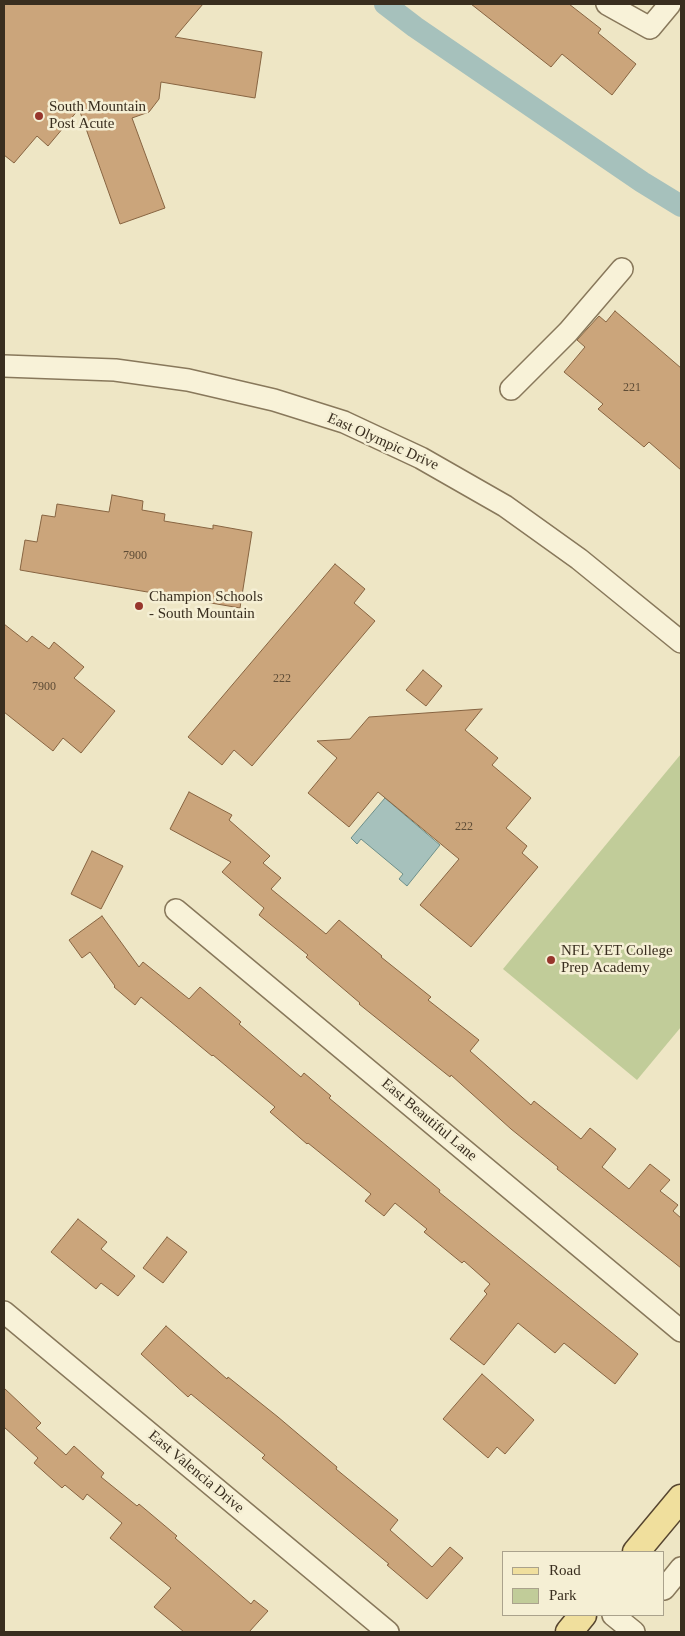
<!DOCTYPE html>
<style>
body{margin:0}
#map{position:relative;width:685px;height:1636px;overflow:hidden;background:#eee6c5;font-family:Georgia,serif}
canvas{display:block}
.frame{position:absolute;inset:0;border:5px solid #392e1f;pointer-events:none}
.legend{position:absolute;left:502px;top:1551px;width:162px;height:65px;box-sizing:border-box;background:#f5efd4;border:1px solid #aaa28c;margin:0;padding:6px 9px;list-style:none;font-size:15px;color:#392e1f}
.legend li{display:flex;align-items:center;gap:10px;height:25px}
.legend b{width:25px;border:1px solid #aaa28c}
</style>
<div id="map">
<canvas width="685" height="1636"></canvas>
<div class="frame"></div>
<ul class="legend">
<li><b style="height:6px;background:#f0df9d"></b>Road</li>
<li><b style="height:14px;background:#c1cc99"></b>Park</li>
</ul>
</div>
<script>
const ctx = document.querySelector('canvas').getContext('2d');
ctx.lineJoin = 'round';
function fill(path, color) {
  ctx.fillStyle = color;
  ctx.fill(path, 'evenodd');
}
function poly(rows) {
  const path = new Path2D();
  for (const r of rows) {
    path.moveTo(r[0], r[1]);
    for (let i = 2; i < r.length; i += 2) path.lineTo(r[i], r[i + 1]);
  }
  return path;
}
function strokePath(path, color, width, dash) {
  ctx.strokeStyle = color;
  ctx.lineWidth = width;
  ctx.lineCap = dash ? 'butt' : 'round';
  ctx.setLineDash(dash || []);
  ctx.stroke(path);
}
function drawText(font, color, halo, rows, align = 'center') {
  ctx.font = font + ' Georgia,serif';
  ctx.lineWidth = 5;
  ctx.setLineDash([]);
  ctx.textBaseline = 'middle';
  ctx.strokeStyle = halo;
  ctx.fillStyle = color;
  for (const [text, x, y, turn = 0] of rows) {
    ctx.save();
    ctx.translate(x, y);
    ctx.rotate((+turn || 0) * Math.PI / 180);
    ctx.textAlign = isNaN(turn) ? turn : align;
    if (halo) ctx.strokeText(text, 0, 0);
    ctx.fillText(text, 0, 0);
    ctx.restore();
  }
}
fill(poly([
 [681,754,681,1027,637,1080,503,969]
]), '#c1cc99');
const water = poly([
 [385,798,440,845,407,886,399,879,403,874,361,839,357,844,351,838,385,798]
]);
fill(water, '#a6c1bc');
strokePath(water, '#6d8f8a', 1);
strokePath(poly([
 [385,4,415,27,642,182,681,206]
]), '#a6c1bc', 22);
const building = poly([
 [4,4,203,4,175,37,262,52,255,98,161,82,159,99,149,112,132,118,165,208,120,224,79,109,48,146,37,136,14,163,4,155,4,4],
 [471,4,569,4,601,29,598,33,636,64,612,95,562,54,551,67,471,4],
 [615,311,681,368,681,470,649,442,644,447,598,409,603,404,564,372,585,347,577,340,599,316,606,322,615,311],
 [112,495,143,501,142,510,165,514,164,521,213,529,213,525,252,532,240,608,20,570,25,540,37,542,42,515,55,517,57,504,109,512,112,495],
 [335,564,365,589,354,603,375,621,252,766,234,750,222,765,188,737,335,564],
 [4,624,27,642,32,636,49,649,54,642,84,667,74,678,115,711,81,753,63,738,53,751,4,712,4,624],
 [423,670,442,686,426,706,406,690,423,670],
 [482,709,465,730,498,758,492,765,531,798,506,828,527,846,522,853,538,867,471,947,420,905,459,859,378,792,349,827,308,793,337,758,317,741,350,739,369,717,482,709],
 [189,792,232,815,229,820,270,856,263,863,281,878,271,889,326,934,339,920,382,956,381,957,431,997,428,1000,479,1040,470,1051,531,1105,534,1101,581,1139,590,1128,616,1149,602,1167,629,1189,650,1164,670,1180,660,1191,678,1205,673,1211,681,1218,681,1268,557,1169,558,1167,511,1129,451,1075,450,1077,359,1004,360,1003,306,957,308,955,259,915,264,908,222,872,231,862,170,829,189,792],
 [92,851,123,866,101,909,71,894,92,851],
 [102,916,139,967,143,962,189,999,200,987,241,1022,239,1024,301,1077,304,1073,331,1096,329,1098,440,1190,439,1192,638,1354,615,1384,564,1343,555,1353,518,1323,484,1365,450,1339,487,1294,484,1291,490,1284,464,1261,462,1263,424,1232,427,1229,395,1203,384,1216,365,1201,371,1194,308,1143,307,1144,270,1112,275,1107,213,1055,212,1056,141,997,135,1005,114,987,115,986,90,952,82,958,69,940,102,916],
 [78,1219,107,1242,101,1249,135,1276,118,1296,101,1283,96,1289,51,1252,78,1219],
 [167,1237,187,1252,163,1283,143,1268,167,1237],
 [166,1326,227,1379,228,1377,278,1417,337,1467,336,1469,398,1520,390,1530,432,1567,450,1547,463,1558,427,1599,387,1565,389,1564,262,1458,265,1455,191,1394,188,1397,141,1354,166,1326],
 [482,1374,534,1420,505,1454,497,1447,488,1458,443,1419,482,1374],
 [4,1388,41,1423,36,1428,66,1455,74,1446,104,1473,101,1477,137,1506,139,1504,177,1536,175,1538,251,1604,254,1600,268,1611,249,1632,184,1632,154,1607,171,1588,110,1538,122,1523,87,1494,83,1500,65,1485,62,1488,34,1463,38,1458,4,1427,4,1388]
]);
fill(building, '#cba57b');
strokePath(building, '#876441', 1);
const minor = poly([
 [607,4,650,28,670,4],
 [4,366,115,370,188,380,274,400,344,422,421,458,505,506,579,559,681,642],
 [511,389,568,332,622,269],
 [176,910,681,1331],
 [4,1312,388,1632],
 [664,1589,681,1568],
 [613,1615,634,1632]
]);
const major = poly([
 [636,1552,681,1498],
 [569,1632,583,1615]
]);
strokePath(minor, '#88785b', 24);
strokePath(major, '#56452f', 29);
strokePath(minor, '#f8f2d8', 21);
strokePath(major, '#f0df9d', 26);
for (const [x, y, r, color] of [
 [39,116,5,"#97362c"],
 [139,606,5,"#97362c"],
 [551,960,5,"#97362c"]
]) {
  const dot = new Path2D();
  dot.arc(x, y, r, 0, 2 * Math.PI);
  ctx.fillStyle = color;
  ctx.fill(dot);
  strokePath(dot, '#f5efd4', 2);
}
drawText('12px', '#5e4c36', null, [
 ["221",632,388],
 ["7900",135,556],
 ["222",282,679],
 ["7900",44,687],
 ["222",464,827]
]);
drawText('15px', '#392e1f', '#f5efd4', [
 ["South Mountain",49,107],
 ["Post Acute",49,124],
 ["Champion Schools",149,597],
 ["- South Mountain",149,614],
 ["NFL YET College",561,951],
 ["Prep Academy",561,968]
], 'left');
drawText('15px', '#392e1f', '#f5efd4', [
 ["East Olympic Drive",383,442,24],
 ["East Beautiful Lane",429,1120,40],
 ["East Valencia Drive",196,1472,40]
]);
</script>
